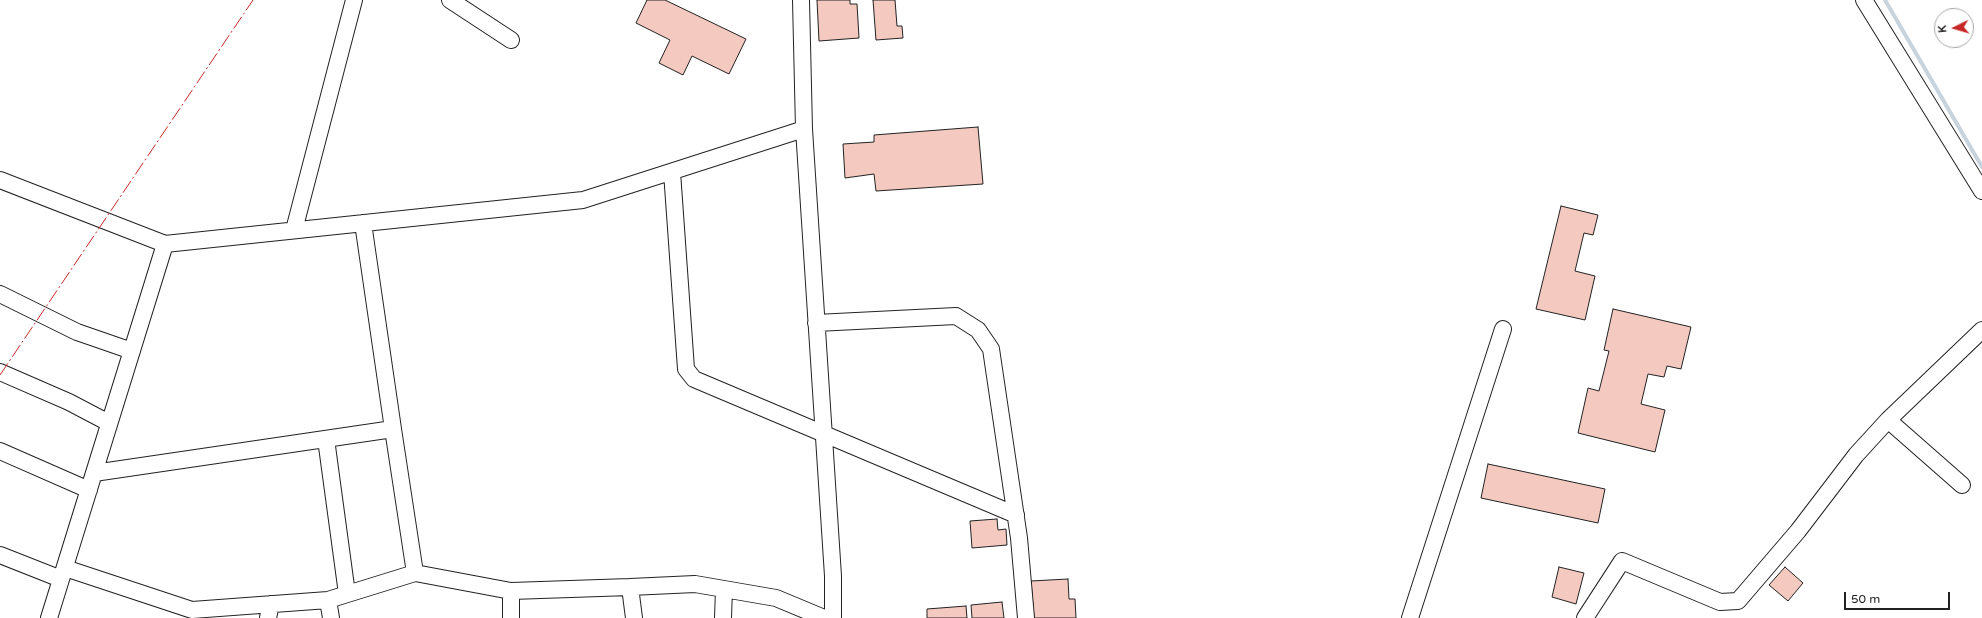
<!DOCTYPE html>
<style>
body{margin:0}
#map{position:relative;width:1982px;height:618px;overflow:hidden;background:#fff;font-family:"Varela Round",sans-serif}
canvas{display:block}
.north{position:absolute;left:1934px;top:8px;width:40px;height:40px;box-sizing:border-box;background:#fff;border:1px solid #a7a7a7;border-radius:50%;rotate:265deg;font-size:11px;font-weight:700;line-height:16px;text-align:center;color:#222}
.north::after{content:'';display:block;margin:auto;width:14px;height:18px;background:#c62828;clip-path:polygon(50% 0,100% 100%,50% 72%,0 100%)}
.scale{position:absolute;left:1844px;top:592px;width:106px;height:18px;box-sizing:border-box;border:2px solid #222;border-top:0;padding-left:5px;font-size:12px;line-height:14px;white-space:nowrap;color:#222;-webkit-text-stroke:3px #fff;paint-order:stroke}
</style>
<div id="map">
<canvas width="1982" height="618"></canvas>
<div class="north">K</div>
<div class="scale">50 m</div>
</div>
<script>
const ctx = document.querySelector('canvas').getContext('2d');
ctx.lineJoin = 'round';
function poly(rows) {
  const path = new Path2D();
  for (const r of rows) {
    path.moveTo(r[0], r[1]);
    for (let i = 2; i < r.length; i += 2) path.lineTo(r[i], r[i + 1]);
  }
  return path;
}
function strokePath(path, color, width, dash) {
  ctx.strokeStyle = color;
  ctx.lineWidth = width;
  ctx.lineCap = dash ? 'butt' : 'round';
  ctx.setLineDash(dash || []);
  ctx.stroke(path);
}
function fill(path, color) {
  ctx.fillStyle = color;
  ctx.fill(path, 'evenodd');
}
strokePath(poly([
 [1885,0,1982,167]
]), '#c7d3dd', 4);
const building = poly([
 [647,0,665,0,746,39,729,74,692,56,683,75,659,63,670,40,636,23,647,0],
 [817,0,850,0,850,4,857,4,859,38,819,41,817,0],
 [873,0,895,0,897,26,902,26,903,38,876,40,873,0],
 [978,127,983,184,876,191,874,174,845,178,843,144,874,142,874,135,978,127],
 [1561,206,1598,215,1593,235,1584,233,1575,271,1595,276,1585,320,1536,309,1561,206],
 [1613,309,1691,327,1681,369,1667,366,1664,377,1648,374,1641,404,1665,410,1655,452,1578,433,1588,388,1599,391,1609,351,1604,350,1613,309],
 [1488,464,1605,489,1598,523,1481,498,1488,464],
 [997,519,998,530,1006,529,1007,545,972,548,970,521,997,519],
 [1559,567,1584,573,1576,604,1552,597,1559,567],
 [1785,567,1803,583,1788,601,1769,585,1785,567],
 [1068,579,1069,599,1075,599,1076,618,1034,618,1031,581,1068,579],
 [1002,602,1004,618,972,618,971,605,1002,602],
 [966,606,967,618,927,618,927,609,966,606]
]);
fill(building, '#f3c9c0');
strokePath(building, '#222', 1);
const minor = poly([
 [450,0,511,40],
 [801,0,804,129,833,576,833,618],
 [1864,0,1982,191],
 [672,172,686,369,694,379,1016,515],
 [0,180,165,244,583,200,804,129],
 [363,223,393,429],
 [294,230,354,0],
 [0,294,77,332,132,351],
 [816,323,956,316,978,330,991,349,1019,538,1026,618],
 [0,372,69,402,109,423],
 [1888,420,1982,330],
 [326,439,347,594],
 [0,451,89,490],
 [94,473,393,429,415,573],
 [0,555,61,579],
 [65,568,192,610,328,600,415,573,511,591,630,587,634,618],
 [630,587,695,584,724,589,776,598,824,618],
 [511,591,511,618],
 [328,600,331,618],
 [49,618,165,244],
 [268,618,271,604],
 [723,618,724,589],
 [1410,618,1503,329],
 [1585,618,1622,561,1720,602,1738,601,1798,531,1856,455,1888,420,1962,485]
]);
strokePath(minor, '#222', 18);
strokePath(minor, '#fff', 16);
strokePath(poly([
 [0,375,253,0]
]), '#c62828', 1, [14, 3, 2, 3]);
</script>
